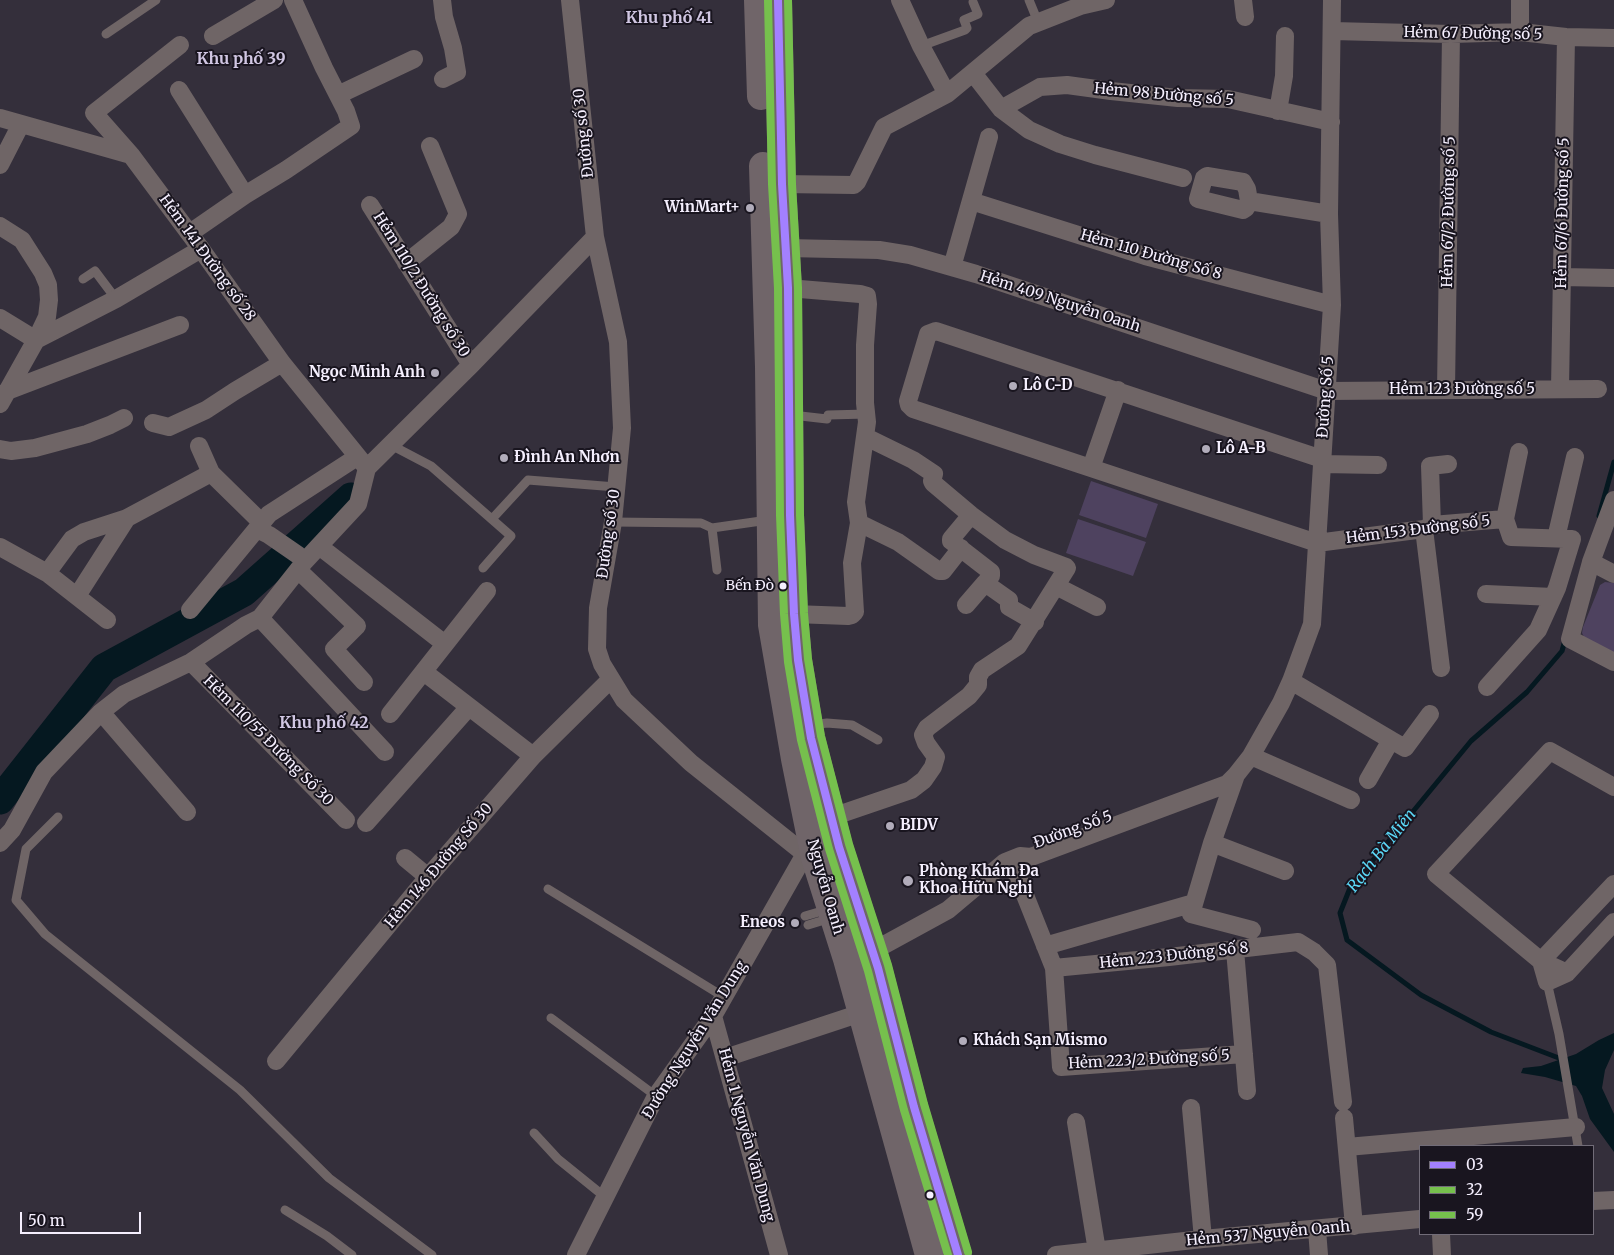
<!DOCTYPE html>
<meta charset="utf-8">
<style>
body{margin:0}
#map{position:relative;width:1614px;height:1255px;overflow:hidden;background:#342f3b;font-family:Merriweather,serif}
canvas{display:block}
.legend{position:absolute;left:1419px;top:1145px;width:175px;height:90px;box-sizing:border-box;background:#19151f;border:1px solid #716c78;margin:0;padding:6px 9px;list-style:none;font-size:15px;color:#f5effe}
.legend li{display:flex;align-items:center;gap:10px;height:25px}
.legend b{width:25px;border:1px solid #716c78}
.scale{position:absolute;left:20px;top:1212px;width:121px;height:22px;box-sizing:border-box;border:2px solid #f5effe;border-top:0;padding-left:6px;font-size:15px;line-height:18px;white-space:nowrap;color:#f5effe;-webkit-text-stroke:4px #19151f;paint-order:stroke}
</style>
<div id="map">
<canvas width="1614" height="1255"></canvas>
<ul class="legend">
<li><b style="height:6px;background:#a380ff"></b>03</li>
<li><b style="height:6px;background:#76c04d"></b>32</li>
<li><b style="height:6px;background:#76c04d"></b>59</li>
</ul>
<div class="scale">50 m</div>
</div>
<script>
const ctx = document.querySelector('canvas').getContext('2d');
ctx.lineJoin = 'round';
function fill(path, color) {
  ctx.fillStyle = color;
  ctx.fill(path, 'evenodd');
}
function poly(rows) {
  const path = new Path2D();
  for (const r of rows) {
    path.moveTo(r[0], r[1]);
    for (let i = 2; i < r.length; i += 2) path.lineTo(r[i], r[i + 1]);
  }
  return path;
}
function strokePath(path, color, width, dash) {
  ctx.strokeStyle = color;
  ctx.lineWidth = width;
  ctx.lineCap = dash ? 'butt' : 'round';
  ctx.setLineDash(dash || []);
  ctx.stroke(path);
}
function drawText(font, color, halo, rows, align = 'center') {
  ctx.font = font + ' Merriweather,serif';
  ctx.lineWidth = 4;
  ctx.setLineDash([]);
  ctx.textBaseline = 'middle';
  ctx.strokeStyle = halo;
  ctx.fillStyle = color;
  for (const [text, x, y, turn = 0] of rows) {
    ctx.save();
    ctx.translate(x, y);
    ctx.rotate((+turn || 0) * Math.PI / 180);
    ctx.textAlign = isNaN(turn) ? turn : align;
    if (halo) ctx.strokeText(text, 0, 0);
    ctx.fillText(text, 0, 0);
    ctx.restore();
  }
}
fill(poly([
 [1091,481,1158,504,1146,538,1079,515],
 [1078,519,1146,542,1133,576,1066,553],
 [1605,582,1614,583,1614,654,1585,639,1582,633,1583,627,1600,585]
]), '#4e425f');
fill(poly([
 [1614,1033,1614,1050,1605,1070,1602,1088,1614,1114,1614,1152,1590,1119,1582,1096,1576,1086,1545,1077,1521,1073,1523,1068,1541,1066,1576,1054,1599,1040]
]), '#051820');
strokePath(poly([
 [1599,516,1614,462],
 [1564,1060,1491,1032,1421,995,1347,940,1340,913,1350,888,1471,741,1527,692,1562,651,1565,640]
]), '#051820', 5);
strokePath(poly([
 [0,800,104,668,244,592,351,497]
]), '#051820', 29);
strokePath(poly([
 [1029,0,1038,22],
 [106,34,156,0],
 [921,46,965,30,967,28,964,20,978,14,973,2],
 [83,279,95,271,116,299],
 [792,415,827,419,828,415,867,414],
 [391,445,431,466,511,536,483,568],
 [492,519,528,480,616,487],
 [613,522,701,523,712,528],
 [717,570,712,528,768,520],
 [812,725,827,723,852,725,878,740],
 [58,817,26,849,16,900,45,934,240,1090,329,1178,432,1255],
 [548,889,724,997],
 [805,916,829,909],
 [808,925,831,918],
 [1547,982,1559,1034,1578,1146],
 [551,1018,656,1096],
 [534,1133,558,1159,605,1197],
 [285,1210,327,1236,352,1255]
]), '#6f6566', 9);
strokePath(poly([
 [442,0,444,17,453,48,457,72,443,79],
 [570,0,595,237,618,342,622,428,613,522,598,608,597,649,602,664,624,700,691,763,805,854,815,858,821,856],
 [900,0,921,46,947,94],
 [1243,0,1245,17],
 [1333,31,1451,34,1520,32,1566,37,1614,38],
 [1520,32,1520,0],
 [213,36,274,0],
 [973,73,1001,109,1029,130,1060,144,1095,155,1183,178],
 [179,90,245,195,190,233],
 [338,95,414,59],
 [1001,109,1040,87,1067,85,1111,91,1178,98,1228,99,1331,122],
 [1278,111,1284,76,1285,36],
 [0,118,131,155,201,249,282,363,367,468],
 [131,155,94,113,180,45],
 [0,165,21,124],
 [1207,176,1243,182,1247,189,1249,201,1246,208,1243,210,1198,199,1204,178,1207,176],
 [782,184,854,185,857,182,884,127,947,94,1029,26,1080,6,1106,0],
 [245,195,286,170,351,126,346,111,324,68,293,0],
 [971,201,1145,256,1332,305],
 [1249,201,1329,214],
 [370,205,471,365],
 [0,226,22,240,43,273,48,285,49,300,47,317,36,340],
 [787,248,879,250,910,255,976,274,1327,391,1598,389],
 [406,263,451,227,458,214,430,146],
 [952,267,989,137],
 [1562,277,1614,278],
 [788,288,860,294,867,296,868,304,865,345,865,403,867,422,856,502,859,523,852,563,855,612,852,615,848,616,794,614],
 [0,318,36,340,0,404],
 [36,340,116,299,201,249],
 [1560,389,1566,37],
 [1446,390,1451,34],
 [7,391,180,325],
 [153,423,169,427,206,410,235,391,282,363],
 [199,446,211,473,262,523],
 [0,449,11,451,35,448,87,434,110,425,124,418],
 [1322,459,936,331,928,334,908,401,909,405,913,409,1317,543,1424,529,1432,525,1505,519,1511,537,1572,539,1557,588,1538,630,1487,687],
 [1322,464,1378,465],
 [1091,468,1118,390],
 [1614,500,1591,562,1570,639,1614,662],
 [971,515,951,539,951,541,991,572,991,576,985,583,1009,600,1009,607,1035,622],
 [1505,519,1519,452],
 [859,523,898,542,939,571,943,571,961,548],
 [1432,525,1430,466,1448,464],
 [257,529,269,535,298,555,305,561],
 [1424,529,1441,668],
 [1556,538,1575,457],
 [319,546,445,644],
 [0,547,47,573,107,620],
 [1591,562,1614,574],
 [298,570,357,626,334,649,364,682],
 [47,573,72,539,84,532,127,518],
 [1056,586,1097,607],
 [1486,594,1553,597],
 [77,596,127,518,211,473],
 [966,605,985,583],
 [190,610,269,514,357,457],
 [260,618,385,752],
 [191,662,346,820],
 [424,672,533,756],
 [1291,681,1391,740],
 [101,712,187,812],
 [390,714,487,591],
 [1251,756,1351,800],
 [1236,775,1212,843,1191,914,1252,930],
 [1368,780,1391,740,1405,748,1430,714],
 [832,817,911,790,924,780,933,767,936,757,926,743,923,735,927,728,969,696,978,685,978,677,982,670,1018,646,1067,568,1066,567,1034,555,1005,540,971,515,933,483,932,481,934,474,913,460,866,437],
 [366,823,469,707],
 [0,843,12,830,44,772,101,712,124,694,191,662,246,625,260,618,305,561,358,504,367,468,471,365,595,237],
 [1212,843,1285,871],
 [405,858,428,877],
 [1011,860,1054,968,1169,957,1298,942,1314,952,1327,965,1343,1102],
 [1614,884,1541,961,1547,982,1567,973,1614,922],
 [1045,946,1194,903],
 [1235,950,1247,1091],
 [873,951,948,910,1005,862,1020,856,1031,857,1227,784,1236,775,1251,756,1281,703,1291,681,1312,624,1332,305,1329,214,1332,0],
 [1054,968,1061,1067,1244,1054],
 [1567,973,1541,961,1436,874,1550,751,1614,787],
 [713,1016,779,1255],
 [725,1058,861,1013],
 [276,1061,428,877,533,756,611,679],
 [1191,1108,1203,1239],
 [1344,1118,1354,1226],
 [1076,1122,1097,1251],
 [1347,1147,1576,1127],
 [1593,1201,1614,1200],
 [1317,1230,1319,1255],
 [1441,1234,1442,1255],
 [576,1255,656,1096,713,1016,805,854],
 [1056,1255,1203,1239,1420,1219]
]), '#6f6566', 18);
strokePath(poly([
 [758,0,761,96],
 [778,0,782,184,788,288,790,515,794,614,798,660,811,738,839,847,878,968,914,1107,958,1255],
 [763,166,769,367,772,625,795,759,815,858,847,959,929,1255]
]), '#706569', 28);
strokePath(poly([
 [778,0,782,184,788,288,790,515,794,614,798,660,811,738,839,847,878,968,914,1107,958,1255]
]), '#a380ff', 8);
strokePath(poly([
 [768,0,772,184,778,288,780,515,784,614,788,662,801,740,829,849,868,971,904,1110,948,1255]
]), '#76c04d', 8);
strokePath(poly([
 [788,0,792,184,798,288,800,515,804,613,808,659,821,736,849,844,888,965,924,1104,968,1252]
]), '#76c04d', 8);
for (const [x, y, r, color] of [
 [750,208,5,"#b1acba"],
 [435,373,5,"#b1acba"],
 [1013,386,5,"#b1acba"],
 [1206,449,5,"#b1acba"],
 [504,458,5,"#b1acba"],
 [783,586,4.5,"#f5effe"],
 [890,826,5,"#b1acba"],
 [908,881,6,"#b1acba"],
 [795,923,5,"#b1acba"],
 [963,1041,5,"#b1acba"],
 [930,1195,4.5,"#f5effe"]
]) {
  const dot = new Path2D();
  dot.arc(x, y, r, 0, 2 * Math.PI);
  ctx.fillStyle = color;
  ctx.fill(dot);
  strokePath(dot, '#19151f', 2);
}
drawText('14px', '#f5effe', '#19151f', [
 ["Bến Đò",774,586]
], 'right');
drawText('15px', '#f5effe', '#19151f', [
 ["Hẻm 67 Đường số 5",1473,34,1],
 ["Hẻm 98 Đường số 5",1164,95,5],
 ["Đường số 30",584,133,-96],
 ["Hẻm 67/2 Đường số 5",1449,212,-89],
 ["Hẻm 67/6 Đường số 5",1563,213,-89],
 ["Hẻm 110 Đường Số 8",1151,255,16],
 ["Hẻm 141 Đường số 28",207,258,54],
 ["Hẻm 110/2 Đường số 30",421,285,58],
 ["Hẻm 409 Nguyễn Oanh",1060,302,18],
 ["Hẻm 123 Đường số 5",1462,390],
 ["Đường Số 5",1326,397,-86],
 ["Hẻm 153 Đường số 5",1418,530,-7],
 ["Đường số 30",609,534,-82],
 ["Hẻm 110/55 Đường Số 30",268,741,45],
 ["Đường Số 5",1073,830,-20],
 ["Hẻm 146 Đường Số 30",439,866,-50],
 ["Nguyễn Oanh",825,887,74],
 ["Hẻm 223 Đường Số 8",1174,956,-6],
 ["Đường Nguyễn Văn Dung",695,1040,-58],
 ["Hẻm 223/2 Đường số 5",1149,1060,-3],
 ["Hẻm 1 Nguyễn Văn Dung",746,1135,75],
 ["Hẻm 537 Nguyễn Oanh",1268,1234,-5]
]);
drawText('bold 15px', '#f5effe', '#19151f', [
 ["WinMart+",740,208,"right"],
 ["Ngọc Minh Anh",425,373,"right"],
 ["Lô C-D",1023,386],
 ["Lô A-B",1216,449],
 ["Đình An Nhơn",514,458],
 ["BIDV",900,826],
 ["Phòng Khám Đa",919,872],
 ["Khoa Hữu Nghị",919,889],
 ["Eneos",785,923,"right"],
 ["Khách Sạn Mismo",973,1041]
], 'left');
drawText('bold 16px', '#d1c7e3', '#19151f', [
 ["Khu phố 41",669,18],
 ["Khu phố 39",241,59],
 ["Khu phố 42",324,723]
]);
drawText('italic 16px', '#5bd8f7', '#19151f', [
 ["Rạch Bà Miên",1382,851,-52]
]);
</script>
